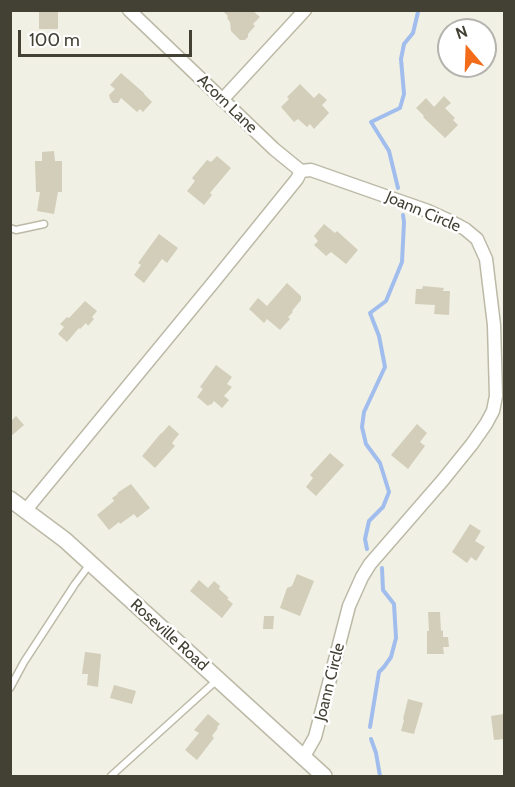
<!DOCTYPE html>
<style>
body{margin:0}
#map{position:relative;width:515px;height:787px;overflow:hidden;background:#f1f0e4;font-family:Cabin,sans-serif}
canvas{display:block}
.frame{position:absolute;inset:0;border:12px solid #434134;pointer-events:none}
.north{position:absolute;left:437px;top:18px;width:60px;height:60px;box-sizing:border-box;background:#fff;border:2px solid #b4b3ae;border-radius:50%;rotate:341deg;font-size:16px;font-weight:700;line-height:24px;text-align:center;color:#434134}
.north::after{content:'';display:block;margin:auto;width:21px;height:27px;background:#f26c1a;clip-path:polygon(50% 0,100% 100%,50% 72%,0 100%)}
.scale{position:absolute;left:18px;top:30px;width:174px;height:27px;box-sizing:border-box;border:3px solid #434134;border-top:0;padding-left:8px;font-size:18px;line-height:21px;white-space:nowrap;color:#434134;-webkit-text-stroke:4px #fff;paint-order:stroke}
</style>
<div id="map">
<canvas width="515" height="787"></canvas>
<div class="frame"></div>
<div class="north">N</div>
<div class="scale">100 m</div>
</div>
<script>
const ctx = document.querySelector('canvas').getContext('2d');
ctx.lineJoin = 'round';
function poly(rows) {
  const path = new Path2D();
  for (const r of rows) {
    path.moveTo(r[0], r[1]);
    for (let i = 2; i < r.length; i += 2) path.lineTo(r[i], r[i + 1]);
  }
  return path;
}
function strokePath(path, color, width, dash) {
  ctx.strokeStyle = color;
  ctx.lineWidth = width;
  ctx.lineCap = dash ? 'butt' : 'round';
  ctx.setLineDash(dash || []);
  ctx.stroke(path);
}
function fill(path, color) {
  ctx.fillStyle = color;
  ctx.fill(path, 'evenodd');
}
function drawText(font, color, halo, rows, align = 'center') {
  ctx.font = font + ' Cabin,sans-serif';
  ctx.lineWidth = 5;
  ctx.setLineDash([]);
  ctx.textBaseline = 'middle';
  ctx.strokeStyle = halo;
  ctx.fillStyle = color;
  for (const [text, x, y, turn = 0] of rows) {
    ctx.save();
    ctx.translate(x, y);
    ctx.rotate((+turn || 0) * Math.PI / 180);
    ctx.textAlign = isNaN(turn) ? turn : align;
    if (halo) ctx.strokeText(text, 0, 0);
    ctx.fillText(text, 0, 0);
    ctx.restore();
  }
}
strokePath(poly([
 [398,188,389,151,371,122,400,108,404,94,401,59,404,44,413,33,418,12,417,10],
 [367,549,365,539,369,521,383,507,389,492,380,463,366,444,362,427,364,412,385,367,379,336,370,313,386,301,402,262,404,222,403,215],
 [370,727,379,672,384,667,391,657,396,638,394,604,383,590,382,568],
 [371,739,376,753,380,776]
]), '#a1bded', 4);
fill(poly([
 [39,10,58,10,58,29,39,29],
 [222,10,252,10,260,17,253,24,255,26,248,34,248,37,245,40,240,40,231,31,230,22,227,18,228,16],
 [121,73,144,93,144,94,152,102,143,112,140,109,137,112,121,98,118,103,113,103,110,99,109,95,115,89,110,85],
 [300,84,314,98,319,93,327,100,322,105,329,113,314,129,310,124,307,127,298,119,294,122,281,107,289,99,287,97],
 [444,96,451,103,445,108,455,118,453,120,458,125,445,138,423,117,424,116,416,108,426,98,434,107],
 [54,151,55,161,62,161,62,192,58,192,54,214,37,211,40,192,36,192,35,161,42,161,42,152],
 [217,156,231,168,210,193,212,195,204,205,187,191,195,181,192,178,207,160,211,162],
 [324,224,335,233,337,231,358,250,346,264,331,252,326,256,314,245,318,241,314,236],
 [159,234,178,248,167,263,162,259,144,283,134,275,141,265,138,263],
 [287,283,301,296,301,300,292,311,293,312,288,317,290,319,280,330,267,319,264,323,249,309,258,298,267,306],
 [423,286,444,288,443,291,450,291,449,315,434,314,435,305,415,304,416,289,422,289],
 [85,301,97,311,92,317,94,319,88,326,86,323,80,329,79,328,67,342,58,334,64,327,60,324,67,317,69,318],
 [216,365,232,377,227,384,232,387,224,396,229,400,222,408,214,401,211,405,210,404,208,406,197,397,203,389,200,387],
 [16,416,24,425,10,437,10,422],
 [417,424,427,433,420,442,425,446,408,469,391,455],
 [169,425,179,434,172,443,175,446,155,468,142,456,161,433,161,434],
 [330,453,344,465,316,496,306,487,313,478,310,475],
 [131,484,150,508,137,518,134,514,120,524,119,522,109,530,97,515,114,501,112,498,118,494,117,493],
 [470,524,481,531,475,541,485,547,476,561,471,557,467,563,452,552],
 [297,574,314,581,300,616,280,608,287,588,292,586],
 [199,580,208,588,214,581,220,586,219,589,229,598,227,599,233,604,222,618,190,591],
 [428,612,440,612,441,631,443,630,443,637,448,637,449,647,443,647,444,654,427,654,427,631,429,631],
 [264,616,274,616,273,629,263,629],
 [85,652,101,654,98,687,87,685,88,674,82,674],
 [114,685,136,691,132,704,110,698],
 [408,699,423,703,414,734,401,731,404,720,403,719],
 [208,714,220,724,217,727,218,728,212,736,214,738,197,760,185,750,199,733,194,730],
 [504,714,504,739,494,740,491,716]
]), '#d2ceba');
const service = poly([
 [10,228,16,230,44,224],
 [10,688,24,662,75,584,90,564],
 [111,776,217,680]
]);
const minor = poly([
 [129,10,274,149,301,171],
 [222,100,305,10],
 [25,511,212,284,297,179,301,171,311,170,428,211,450,221,465,229,477,239,486,259,494,325,496,396,493,411,486,424,472,444,443,480,370,564,362,577,349,606,315,737,303,758]
]);
const tertiary = poly([
 [10,499,65,540,324,776]
]);
strokePath(service, '#bcbaa7', 9);
strokePath(minor, '#bcbaa7', 15);
strokePath(tertiary, '#bcbaa7', 18);
strokePath(service, '#fff', 6);
strokePath(minor, '#fff', 12);
strokePath(tertiary, '#fff', 15);
drawText('16px', '#434134', '#fff', [
 ["Acorn Lane",227,104,44],
 ["Joann Circle",423,212,23],
 ["Roseville Road",169,635,42],
 ["Joann Circle",330,682,-76]
]);
</script>
